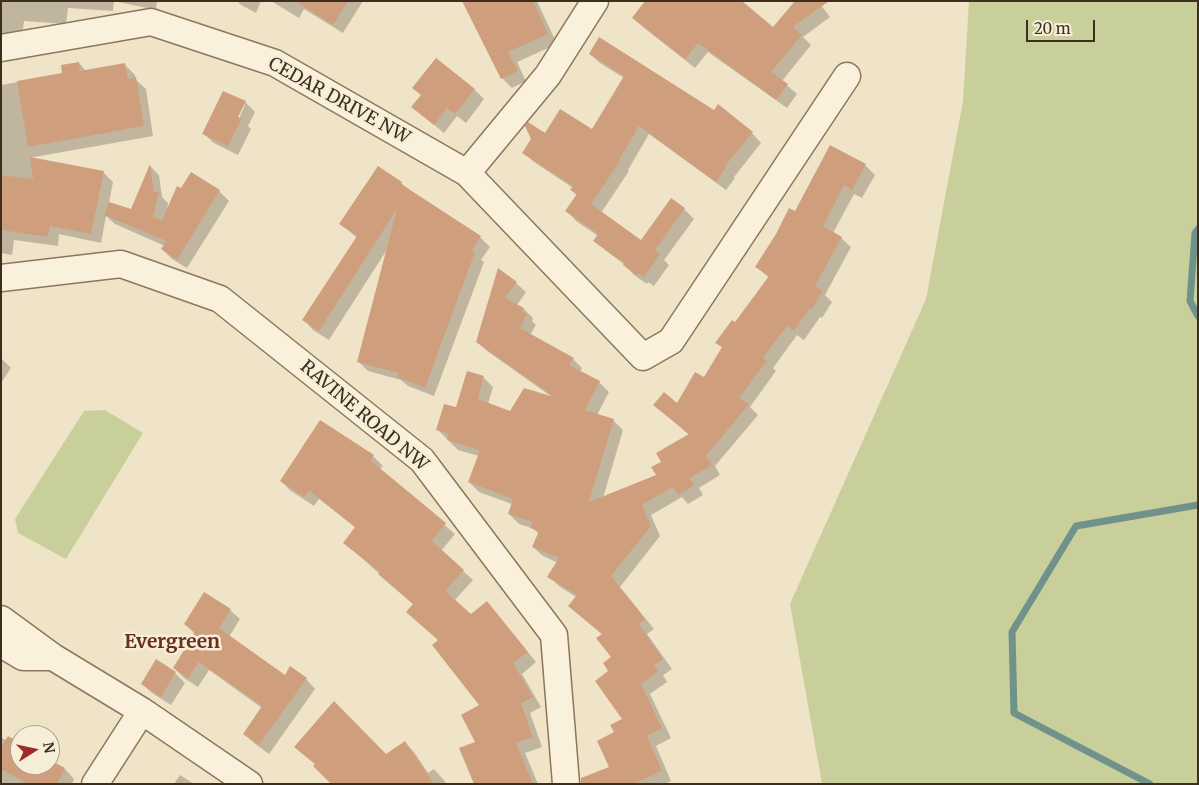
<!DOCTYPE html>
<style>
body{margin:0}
#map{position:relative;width:1199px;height:785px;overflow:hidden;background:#f0e4c8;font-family:Merriweather,serif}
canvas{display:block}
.frame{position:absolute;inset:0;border:2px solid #3d2e20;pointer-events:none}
.north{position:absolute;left:10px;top:725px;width:50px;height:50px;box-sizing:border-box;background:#f7eed8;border:1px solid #ada18e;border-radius:50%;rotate:80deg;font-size:14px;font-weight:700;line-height:20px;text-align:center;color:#3d2e20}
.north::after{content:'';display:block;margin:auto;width:18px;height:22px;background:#9e2a2b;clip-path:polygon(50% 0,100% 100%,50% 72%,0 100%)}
.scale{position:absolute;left:1026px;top:20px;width:69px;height:22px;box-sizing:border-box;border:2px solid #3d2e20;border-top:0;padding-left:6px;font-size:15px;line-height:18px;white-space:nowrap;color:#3d2e20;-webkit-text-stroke:4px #f7eed8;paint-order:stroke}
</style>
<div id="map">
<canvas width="1199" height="785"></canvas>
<div class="frame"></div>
<div class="north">N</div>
<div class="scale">20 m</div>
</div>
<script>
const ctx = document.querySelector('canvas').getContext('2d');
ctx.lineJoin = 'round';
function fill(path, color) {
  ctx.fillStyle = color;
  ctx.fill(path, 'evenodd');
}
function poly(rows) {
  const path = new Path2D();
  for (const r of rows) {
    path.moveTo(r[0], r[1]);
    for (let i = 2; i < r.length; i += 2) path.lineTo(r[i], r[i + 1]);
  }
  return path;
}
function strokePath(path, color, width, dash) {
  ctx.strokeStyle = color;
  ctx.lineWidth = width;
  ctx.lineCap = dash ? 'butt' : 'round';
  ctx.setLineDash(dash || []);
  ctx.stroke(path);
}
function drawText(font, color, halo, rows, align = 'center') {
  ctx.font = font + ' Merriweather,serif';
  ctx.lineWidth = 5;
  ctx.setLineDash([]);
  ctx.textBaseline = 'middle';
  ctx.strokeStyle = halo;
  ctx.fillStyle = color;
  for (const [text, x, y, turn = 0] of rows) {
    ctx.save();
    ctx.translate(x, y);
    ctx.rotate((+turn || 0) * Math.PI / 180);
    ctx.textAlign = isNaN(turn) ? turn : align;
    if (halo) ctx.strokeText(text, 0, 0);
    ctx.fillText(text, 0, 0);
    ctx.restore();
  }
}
fill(poly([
 [969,1,1198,1,1198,784,822,784,790,604,926,299,963,101],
 [105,410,143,433,66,559,18,533,15,519,84,411]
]), '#c9cf9b');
fill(poly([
 [1,1,157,1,156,10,114,1,113,11,68,8,66,24,24,21,22,37,1,35],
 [237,1,261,1,256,13,241,5],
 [271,1,363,1,343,33,304,9,299,18],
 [473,1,537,1,557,44,517,62,526,81,512,88,502,78],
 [818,1,830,17,803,37,811,45,782,81,797,94,787,108,708,52,695,68,643,27,634,17,773,29],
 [590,54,715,111,752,133,761,143,734,177,735,178,726,190,649,134,628,170,629,171,601,213,641,242,684,209,694,219,664,260,669,265,654,286,648,282,647,284,634,275,625,265,605,250,595,241,598,236,576,221,567,211,577,196,572,190,573,188,534,162,524,153,545,134,592,130,624,78,600,63],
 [436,60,475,90,484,99,466,123,457,116,444,133,413,107,422,96],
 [79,63,86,71,125,65,135,75,135,79,146,89,153,136,29,158,103,172,113,182,109,203,132,211,150,166,159,175,162,197,168,203,167,209,191,174,219,191,229,201,187,268,172,259,162,249,165,246,115,224,106,216,101,243,59,234,58,246,14,240,12,255,1,253,1,85,64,74],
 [245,102,255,112,248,126,251,129,238,155,214,143,204,134],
 [243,105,245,105,237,123,234,122],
 [865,165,875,175,862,198,854,194,833,233,841,238,851,247,825,295,832,302,822,318,820,317,804,340,797,335,773,368,776,371,750,407,758,415,715,466,720,475,699,488,703,495,688,504,682,497,651,515,660,536,620,587,654,629,647,634,672,669,663,675,667,682,650,694,671,738,656,746,671,781,665,784,594,784,611,767,616,733,624,720,610,671,613,658,603,635,569,606,576,597,559,586,549,576,558,563,543,556,533,547,539,534,532,528,519,524,509,514,512,504,479,492,469,482,479,456,458,450,438,430,484,378,493,387,488,404,511,412,552,397,487,351,477,341,498,270,516,283,526,292,517,305,524,309,533,318,532,321,536,325,530,335,573,359,582,368,580,372,599,382,609,392,597,415,613,420,623,430,603,498,658,476,663,462,689,435,655,405,677,404,705,379,723,348,717,342,736,324,769,278,757,267,795,213],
 [401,183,410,191,480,237,490,247,481,260,484,262,434,396,408,386,401,380,368,371,359,362,388,248,329,340,313,330,304,320,357,238,341,224],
 [1,358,11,368,1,383],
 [373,456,383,466,380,469,455,534,441,551,473,580,454,601,471,616,487,603,536,662,522,674,541,707,530,713,542,747,525,753,538,784,475,784,477,743,481,705,414,605,345,543,356,528,319,499,314,506,291,491,281,481],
 [230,610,240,619,229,637,285,676,306,679,315,689,269,754,254,743,244,734,262,708,209,670,198,687,184,678,174,668,195,634,185,624],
 [175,673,185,683,171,705,152,693,142,684],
 [1,738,20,745,20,765,50,765,50,761,65,769,74,779,72,784,1,784],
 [404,742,414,752,428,773,434,769,447,784,348,784,316,765,295,747,386,755],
 [180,775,194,784,174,784]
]), '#0003');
strokePath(poly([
 [1198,229,1195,233,1190,301,1198,316],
 [1150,784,1014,713,1012,632,1076,526,1198,505]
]), '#6f938a', 7);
fill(poly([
 [295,1,348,1,333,25],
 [462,1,533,1,548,34,508,52,518,71,501,79],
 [645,1,742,1,773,27,795,1,829,1,793,27,802,35,771,72,788,84,776,100,698,43,685,59,632,18],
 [599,37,714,110,718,104,753,132,725,166,726,167,716,182,639,126,619,160,620,161,591,204,641,240,671,198,685,208,655,250,660,254,644,277,638,273,636,275,623,265,624,263,593,241,598,234,565,211,577,194,570,190,573,186,522,153,531,139,525,126,528,122,545,133,560,109,592,129,624,76,589,54],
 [436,58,475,89,455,114,447,108,434,125,411,107,421,95,412,88],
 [79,62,80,71,125,63,128,79,136,77,144,126,28,147,17,81,62,73,61,65],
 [223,91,246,101,238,117,242,118,228,146,202,134],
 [830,145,866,164,852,190,844,185,823,226,842,237,815,286,823,291,812,309,810,308,794,331,787,326,763,358,767,361,739,398,749,404,706,456,712,465,690,478,694,486,678,495,673,487,642,505,651,526,611,576,645,619,639,624,663,659,654,665,658,671,641,684,662,728,647,736,662,771,633,784,581,784,581,778,609,767,597,741,614,732,610,725,622,719,595,681,608,671,603,663,611,657,596,638,602,634,568,606,577,595,547,577,559,558,532,547,539,531,530,528,533,522,508,514,513,499,468,482,480,450,447,440,449,434,436,430,444,404,456,407,467,371,484,376,478,399,510,411,524,388,554,397,476,342,498,268,517,282,505,298,524,308,522,311,527,314,520,328,574,358,569,365,600,381,585,410,614,419,589,502,656,475,651,467,661,462,656,453,689,434,653,405,664,392,677,403,695,372,704,377,722,347,715,343,732,320,735,322,769,276,755,267,776,234,789,208,795,211],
 [30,157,104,171,91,234,50,226,48,237,1,230,1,175,33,179],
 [150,164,154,192,159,192,153,217,162,220,177,186,181,188,191,172,220,190,177,260,161,249,166,241,104,215,109,202,131,209],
 [378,166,402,182,401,184,481,236,472,250,475,252,425,388,397,377,398,373,357,362,397,209,319,331,302,320,357,236,339,224],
 [320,420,374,455,370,460,446,523,432,541,464,570,445,591,471,614,487,601,528,652,513,663,533,697,521,703,533,737,516,743,533,784,474,784,459,748,475,742,461,715,479,705,432,645,438,640,406,612,413,604,378,574,380,572,343,543,355,527,309,490,304,497,280,481],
 [204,592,231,609,219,628,285,675,290,666,307,678,259,745,243,734,262,706,199,662,188,678,173,668,195,632,184,624],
 [156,659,176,672,161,697,141,684],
 [334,701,386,754,405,741,434,784,331,784,313,766,315,764,294,747],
 [8,736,20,743,20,765,50,765,50,760,65,768,57,784,28,784,1,769,1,747]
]), '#cf9f7d');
const minor = poly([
 [1,48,151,22,275,63,467,173,643,357,671,341,847,76],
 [467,173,548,75,595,1],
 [1,278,121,264,220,299,422,460,554,635,566,784],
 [1,619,53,657,142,711,249,784],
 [1,644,23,657,53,657],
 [95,784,142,711]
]);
strokePath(minor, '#8d765c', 29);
strokePath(minor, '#faf1dc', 26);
drawText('18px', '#3d2e20', '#f7eed8', [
 ["CEDAR DRIVE NW",339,101,29],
 ["RAVINE ROAD NW",364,416,40]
]);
drawText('bold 19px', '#6b2e1e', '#f7eed8', [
 ["Evergreen",172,643]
]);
</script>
